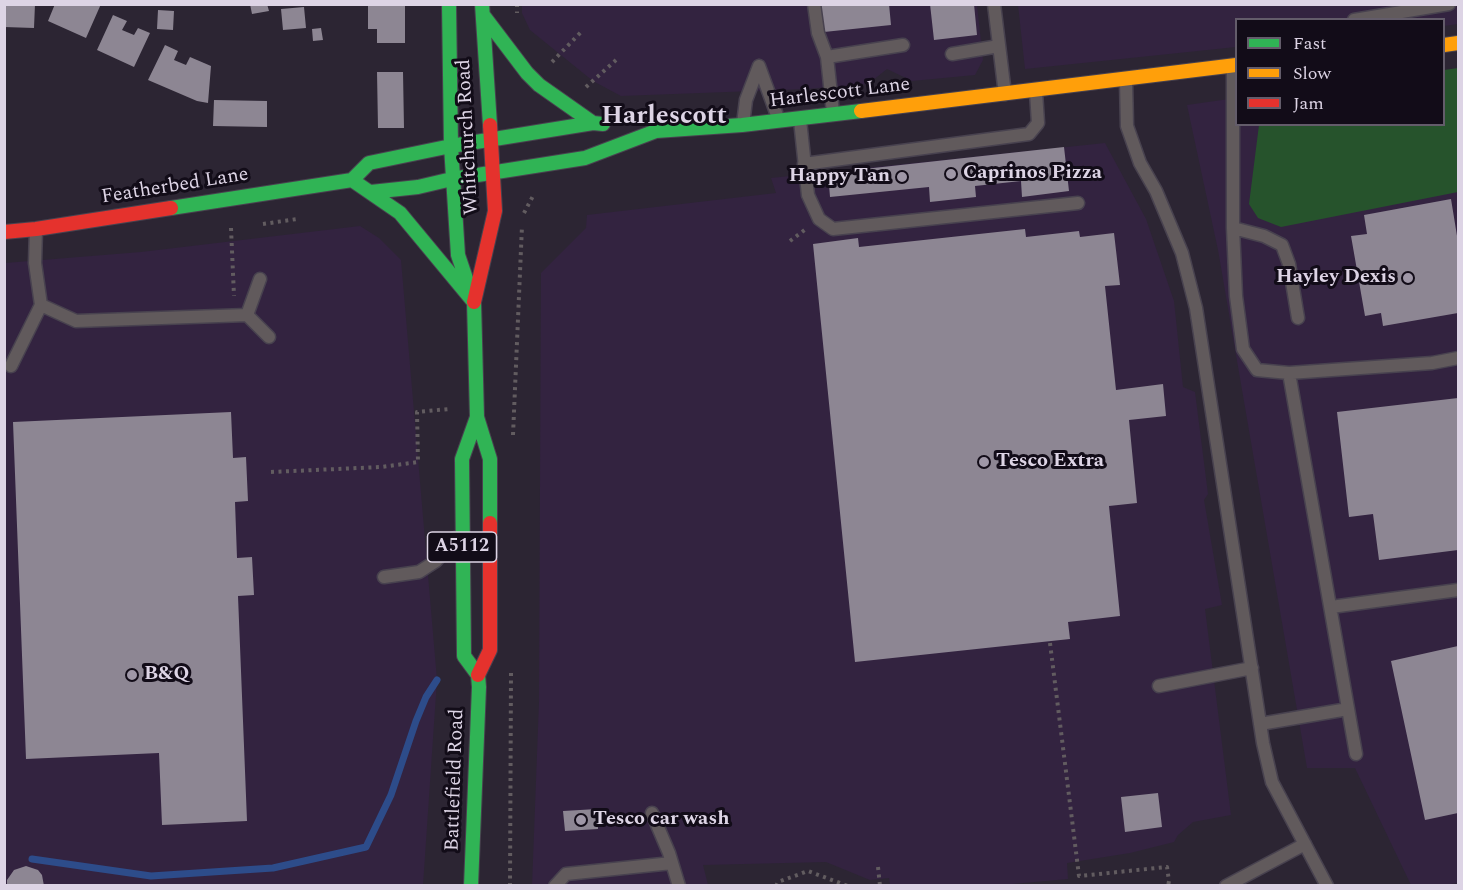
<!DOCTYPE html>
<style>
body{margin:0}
#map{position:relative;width:1463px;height:890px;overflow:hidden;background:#2c2533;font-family:Spectral,serif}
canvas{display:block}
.frame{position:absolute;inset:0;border:6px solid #ddd4e5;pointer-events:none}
.legend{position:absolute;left:1235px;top:18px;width:210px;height:108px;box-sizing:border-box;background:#120c18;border:2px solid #635c6a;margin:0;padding:8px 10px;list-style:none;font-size:18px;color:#ddd4e5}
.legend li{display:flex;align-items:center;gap:12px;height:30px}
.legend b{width:30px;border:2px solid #635c6a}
</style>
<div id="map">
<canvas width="1463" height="890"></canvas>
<div class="frame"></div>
<ul class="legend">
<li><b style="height:8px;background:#30b455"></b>Fast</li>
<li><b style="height:8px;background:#ff9f0a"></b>Slow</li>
<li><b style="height:8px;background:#e5322d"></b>Jam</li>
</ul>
</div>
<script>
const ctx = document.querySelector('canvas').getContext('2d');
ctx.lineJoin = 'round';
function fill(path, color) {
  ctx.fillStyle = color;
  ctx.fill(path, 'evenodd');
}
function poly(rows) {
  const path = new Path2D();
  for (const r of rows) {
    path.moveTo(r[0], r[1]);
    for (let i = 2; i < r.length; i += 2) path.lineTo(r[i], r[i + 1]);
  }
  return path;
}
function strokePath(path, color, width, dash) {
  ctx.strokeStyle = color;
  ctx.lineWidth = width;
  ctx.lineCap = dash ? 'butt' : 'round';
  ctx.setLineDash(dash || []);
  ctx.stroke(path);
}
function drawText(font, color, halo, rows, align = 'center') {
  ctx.font = font + ' Spectral,serif';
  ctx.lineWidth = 6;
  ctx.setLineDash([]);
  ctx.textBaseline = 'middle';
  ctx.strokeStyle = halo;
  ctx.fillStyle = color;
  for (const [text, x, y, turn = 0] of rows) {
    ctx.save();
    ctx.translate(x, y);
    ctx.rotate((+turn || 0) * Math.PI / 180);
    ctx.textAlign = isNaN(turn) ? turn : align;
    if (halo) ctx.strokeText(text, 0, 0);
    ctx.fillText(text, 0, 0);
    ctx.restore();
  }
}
fill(poly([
 [1458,4,1458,24,1444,26,1444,20,1236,20,1236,47,1025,69,1018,5],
 [522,5,977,5,983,60,975,75,912,81,887,69,868,84,806,89,621,96,593,81,530,30,522,13],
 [1458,68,1458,883,1445,885,1411,885,1355,768,1307,768,1218,250,1187,105,1236,98,1236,124,1444,124,1444,70],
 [1105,143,1146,219,1174,301,1183,387,1195,392,1208,494,1204,500,1222,605,1205,609,1231,815,1193,822,1178,835,1174,842,1130,853,1067,863,1068,879,990,886,890,885,889,878,870,880,826,862,703,865,708,885,532,886,539,702,541,273,586,228,587,215,776,193,771,178],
 [360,226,379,238,401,260,437,680,423,885,5,886,5,263,141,252]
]), '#332340');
fill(poly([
 [1458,68,1458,192,1281,227,1258,218,1249,204,1259,125,1444,124,1444,70]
]), '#26532c');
strokePath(poly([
 [32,859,151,876,273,868,366,847,391,795,416,721,426,697,437,680]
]), '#2d4c8a', 7);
fill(poly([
 [4,4,35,4,34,28,4,27],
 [55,4,82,4,86,6,87,4,101,4,86,38,48,21],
 [250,4,267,4,269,11,252,14],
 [368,4,405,4,405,43,377,43,377,29,368,29],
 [821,4,889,4,891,25,824,32],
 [930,4,974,4,977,35,934,40],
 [304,7,306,28,283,30,281,9],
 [158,10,174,11,173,30,157,29],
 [113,15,127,21,122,30,134,35,138,28,150,33,134,67,97,50],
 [321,28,323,40,313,41,312,29],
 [165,45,178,51,174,60,186,65,190,57,211,66,208,103,197,101,148,80],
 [377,72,403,72,404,128,378,128],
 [214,100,267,101,267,127,213,126],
 [1064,147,1069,191,1022,197,1021,181,975,186,976,197,930,202,929,187,830,197,828,173],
 [1451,199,1458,242,1458,313,1383,326,1381,313,1365,316,1351,236,1367,234,1364,215],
 [1025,229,1026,237,1079,231,1080,237,1114,233,1120,285,1105,286,1116,390,1163,384,1166,416,1129,420,1137,503,1109,506,1120,616,1068,622,1070,639,855,662,813,244,858,238,859,247],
 [1458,398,1458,550,1379,560,1373,514,1349,517,1337,412],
 [231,412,233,458,246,457,248,501,235,502,237,558,252,557,254,595,238,596,247,821,162,825,159,753,26,759,13,422],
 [1458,646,1458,813,1425,820,1391,661],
 [1158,793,1162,827,1125,832,1121,797],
 [597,809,598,829,565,831,563,811],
 [26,866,38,870,42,875,44,886,7,886,7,880,14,870]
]), '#8d8693');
const lane = poly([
 [814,4,818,33,827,57,833,113],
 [994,4,1005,94],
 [1354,20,1449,4],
 [952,54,999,46],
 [827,57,903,45],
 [1233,65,1233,228,1236,296,1243,349,1257,370,1289,373,1432,363,1458,358],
 [759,66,778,118],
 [1126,81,1127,126,1140,163,1156,191,1182,253,1196,308,1263,743,1272,782,1327,886],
 [800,120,808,195,819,219,833,229,1078,203],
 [743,124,746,100,759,66],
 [804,164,1029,134,1038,123,1036,92],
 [1233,228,1264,236,1282,245,1289,264,1298,318],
 [36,229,35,263,41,305,76,321,247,315,269,337],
 [247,315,260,279],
 [11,366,41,305],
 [1289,373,1356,754],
 [384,577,419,572,436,561,455,538],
 [1331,607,1458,590],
 [1159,686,1252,668],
 [1260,724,1348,709],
 [652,813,669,853,679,886],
 [555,886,566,874,672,863],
 [1226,886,1305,844]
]);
const fast = poly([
 [449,4,451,146,458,255,474,302,477,417,490,459,490,523],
 [482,4,490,125],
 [483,15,527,73,539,85,593,123,603,124],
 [352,180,369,163,451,146,593,123],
 [371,192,418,187,452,179,585,158,656,131,742,125,861,111],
 [171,208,352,180,400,213,473,301],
 [471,886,479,687,478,675,464,656,462,459,477,417]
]);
const slow = poly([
 [1444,45,1458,43],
 [861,111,1236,65]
]);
const jam = poly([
 [4,232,36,229,171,208],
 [474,302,495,211,490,125],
 [478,675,490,650,490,523]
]);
strokePath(lane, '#48424f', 15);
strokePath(fast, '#48424f', 16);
strokePath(slow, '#48424f', 16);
strokePath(jam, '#48424f', 16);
strokePath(poly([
 [517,4,517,13],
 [552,62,583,30],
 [586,87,616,60],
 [524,213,534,194],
 [263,224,297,219],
 [231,228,234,296],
 [790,241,806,229],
 [513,435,522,226],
 [271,472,381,467,418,462,417,412,449,409],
 [1050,643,1079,876,1167,867,1169,881,1168,886],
 [878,867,880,886],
 [510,886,511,673],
 [776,886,778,882,808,871,848,886]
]), '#625c60', 4, [3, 4.5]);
strokePath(lane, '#615a5c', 12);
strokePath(fast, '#30b455', 14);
strokePath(slow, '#ff9f0a', 14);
strokePath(jam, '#e5322d', 14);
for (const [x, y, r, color] of [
 [951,174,6,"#9f97a7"],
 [902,177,6,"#9f97a7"],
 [1408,278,6,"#9f97a7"],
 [984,462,6,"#9f97a7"],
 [132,675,6,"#9f97a7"],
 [581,820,6,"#9f97a7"]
]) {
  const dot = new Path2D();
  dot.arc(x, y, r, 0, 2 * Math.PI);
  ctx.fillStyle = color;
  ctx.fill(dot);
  strokePath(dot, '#120c18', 2);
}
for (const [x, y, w] of [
 [462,547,69]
]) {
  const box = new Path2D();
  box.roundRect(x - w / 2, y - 15, w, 30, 4.5);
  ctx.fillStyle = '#120c18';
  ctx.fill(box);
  strokePath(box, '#ddd4e5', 1.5);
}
drawText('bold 18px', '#ddd4e5', null, [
 ["A5112",462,547]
]);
drawText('20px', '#ddd4e5', '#120c18', [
 ["Harlescott Lane",840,94,-7],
 ["Whitchurch Road",469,137,-93],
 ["Featherbed Lane",175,187,-9],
 ["Battlefield Road",456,780,-88]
]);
drawText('bold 20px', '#ddd4e5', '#120c18', [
 ["Caprinos Pizza",963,174],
 ["Happy Tan",890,177,"right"],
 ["Hayley Dexis",1396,278,"right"],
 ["Tesco Extra",996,462],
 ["B&Q",144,675],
 ["Tesco car wash",593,820]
], 'left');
drawText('bold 26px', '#ddd4e5', '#120c18', [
 ["Harlescott",664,118]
]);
</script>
